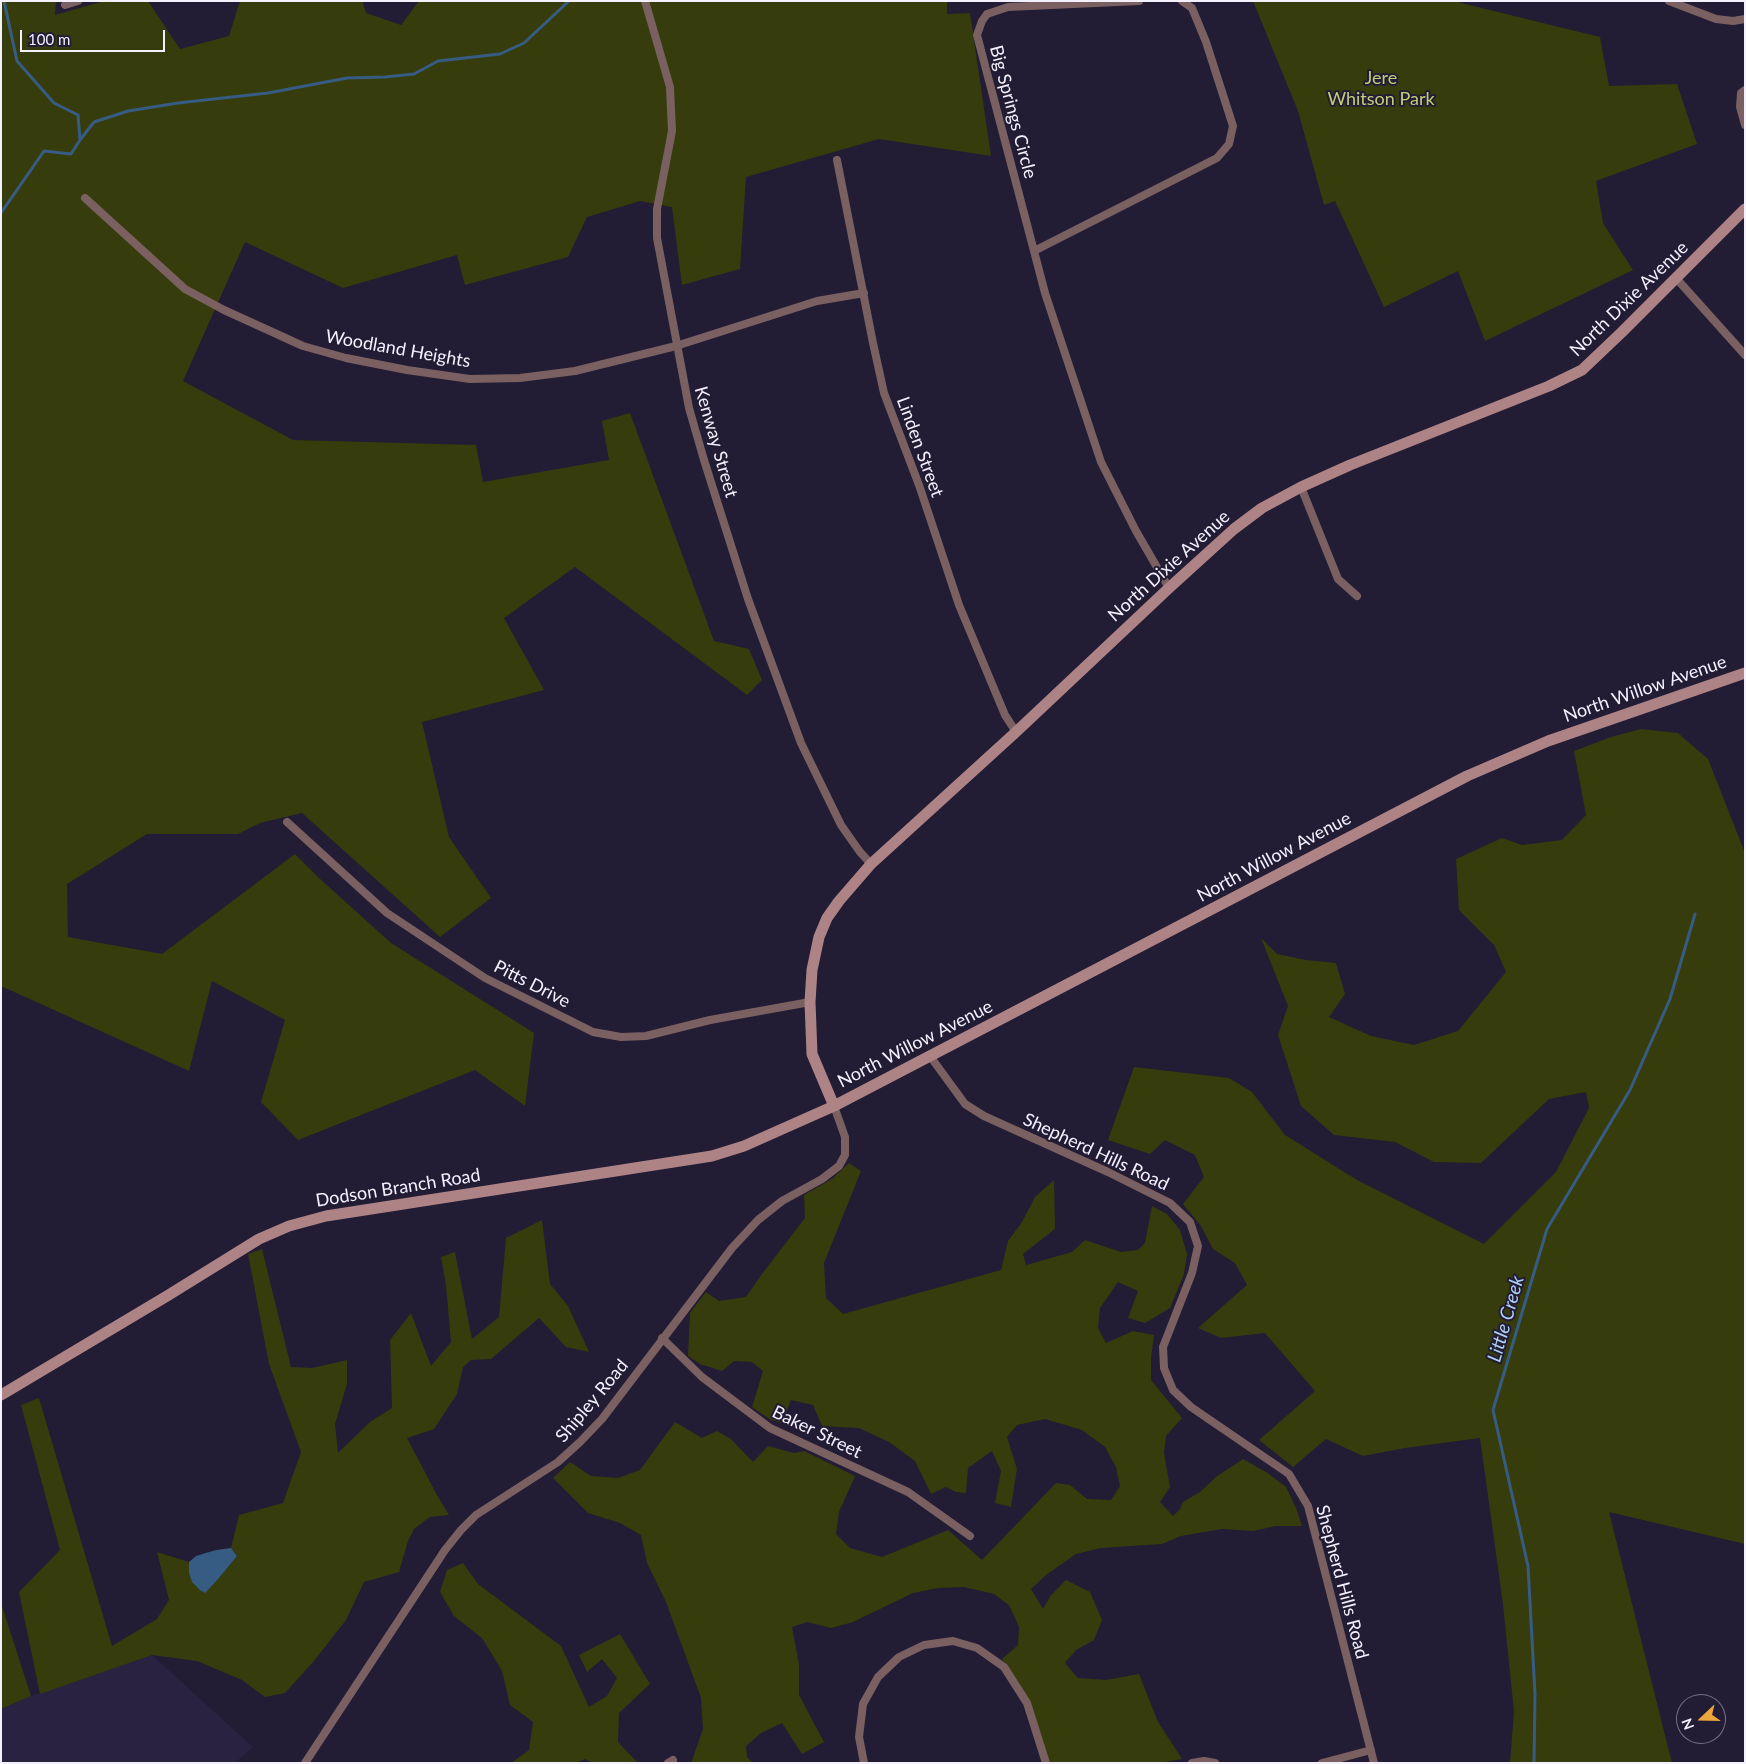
<!DOCTYPE html>
<style>
body{margin:0}
#map{position:relative;width:1746px;height:1764px;overflow:hidden;background:#221c34;font-family:Lato,sans-serif}
canvas{display:block}
.frame{position:absolute;inset:0;border:2px solid #f3f1fe;pointer-events:none}
.north{position:absolute;left:1676px;top:1694px;width:50px;height:50px;box-sizing:border-box;background:#221c34;border:1px solid #767185;border-radius:50%;rotate:249deg;font-size:14px;font-weight:700;line-height:20px;text-align:center;color:#f3f1fe}
.north::after{content:'';display:block;margin:auto;width:18px;height:22px;background:#eea73d;clip-path:polygon(50% 0,100% 100%,50% 72%,0 100%)}
.scale{position:absolute;left:20px;top:30px;width:145px;height:22px;box-sizing:border-box;border:2px solid #f3f1fe;border-top:0;padding-left:6px;font-size:15px;line-height:18px;white-space:nowrap;color:#f3f1fe;-webkit-text-stroke:4px #221c34;paint-order:stroke}
</style>
<div id="map">
<canvas width="1746" height="1764"></canvas>
<div class="frame"></div>
<div class="north">N</div>
<div class="scale">100 m</div>
</div>
<script>
const ctx = document.querySelector('canvas').getContext('2d');
ctx.lineJoin = 'round';
function fill(path, color) {
  ctx.fillStyle = color;
  ctx.fill(path, 'evenodd');
}
function poly(rows) {
  const path = new Path2D();
  for (const r of rows) {
    path.moveTo(r[0], r[1]);
    for (let i = 2; i < r.length; i += 2) path.lineTo(r[i], r[i + 1]);
  }
  return path;
}
function strokePath(path, color, width, dash) {
  ctx.strokeStyle = color;
  ctx.lineWidth = width;
  ctx.lineCap = dash ? 'butt' : 'round';
  ctx.setLineDash(dash || []);
  ctx.stroke(path);
}
function drawText(font, color, halo, rows, align = 'center') {
  ctx.font = font + ' Lato,sans-serif';
  ctx.lineWidth = 4;
  ctx.setLineDash([]);
  ctx.textBaseline = 'middle';
  ctx.strokeStyle = halo;
  ctx.fillStyle = color;
  for (const [text, x, y, turn = 0] of rows) {
    ctx.save();
    ctx.translate(x, y);
    ctx.rotate((+turn || 0) * Math.PI / 180);
    ctx.textAlign = isNaN(turn) ? turn : align;
    if (halo) ctx.strokeText(text, 0, 0);
    ctx.fillText(text, 0, 0);
    ctx.restore();
  }
}
fill(poly([
 [152,1655,253,1747,235,1763,1,1763,1,1709,31,1696]
]), '#292240');
fill(poly([
 [1,1,56,1,55,15,104,1,148,1,180,49,229,36,240,1,362,1,366,13,401,25,419,1,947,1,947,14,970,13,991,156,879,139,746,177,740,269,682,285,672,207,640,201,587,217,568,257,465,285,457,255,343,288,245,242,183,381,293,440,476,445,483,482,609,460,602,421,630,413,714,641,749,649,762,680,747,695,575,567,504,618,544,690,422,722,449,837,491,898,440,937,302,813,260,823,238,834,147,834,67,884,68,937,162,954,295,854,318,877,391,943,534,1033,525,1106,475,1070,298,1140,261,1102,285,1020,212,981,189,1071,1,986],
 [1253,1,1453,1,1600,37,1609,86,1677,84,1697,144,1596,181,1603,223,1633,270,1485,341,1458,271,1384,307,1335,201,1324,205,1298,111],
 [1641,729,1678,733,1708,759,1745,853,1745,1544,1609,1512,1672,1763,1510,1763,1514,1712,1503,1604,1480,1438,1405,1448,1363,1456,1326,1439,1293,1467,1259,1440,1315,1391,1265,1333,1221,1338,1198,1328,1247,1285,1235,1263,1213,1249,1201,1226,1183,1204,1204,1177,1195,1155,1165,1140,1150,1154,1108,1140,1134,1067,1229,1078,1252,1092,1285,1135,1357,1180,1484,1244,1556,1172,1589,1108,1586,1092,1549,1099,1481,1163,1434,1162,1395,1142,1334,1135,1301,1106,1278,1035,1288,1006,1261,938,1277,954,1306,960,1336,963,1345,994,1329,1017,1371,1036,1414,1045,1458,1031,1506,972,1494,945,1459,910,1456,859,1502,838,1522,845,1562,840,1586,815,1574,751,1611,737],
 [849,1163,861,1171,824,1263,826,1298,843,1314,1001,1270,1008,1241,1022,1222,1035,1197,1054,1180,1055,1229,1023,1254,1026,1265,1072,1252,1085,1240,1121,1252,1138,1250,1145,1243,1152,1206,1167,1214,1180,1230,1187,1254,1184,1274,1170,1308,1145,1323,1128,1318,1138,1291,1118,1282,1100,1308,1098,1328,1106,1343,1133,1331,1154,1335,1151,1358,1151,1380,1182,1418,1166,1436,1164,1453,1170,1487,1160,1502,1173,1516,1180,1509,1183,1502,1200,1492,1216,1477,1243,1459,1266,1472,1286,1487,1296,1508,1302,1526,1276,1526,1253,1531,1222,1529,1181,1536,1162,1544,1101,1548,1076,1554,1046,1575,1031,1589,1043,1609,1051,1595,1066,1580,1090,1592,1102,1620,1094,1640,1076,1650,1065,1663,1078,1678,1106,1680,1139,1674,1158,1722,1182,1759,1159,1763,1050,1763,1030,1702,1002,1659,1018,1645,1019,1627,1009,1605,994,1594,964,1587,938,1588,913,1593,853,1622,831,1628,807,1622,792,1627,799,1664,799,1695,824,1742,802,1754,782,1723,761,1733,746,1746,747,1757,753,1763,691,1763,703,1729,701,1698,666,1602,647,1563,641,1535,620,1523,588,1513,553,1478,570,1462,591,1476,618,1478,640,1470,675,1422,702,1438,717,1431,731,1439,753,1462,768,1446,794,1453,804,1451,855,1476,839,1512,836,1534,850,1548,882,1557,948,1530,982,1560,1056,1483,1070,1485,1087,1499,1111,1500,1120,1486,1116,1467,1105,1447,1082,1430,1045,1419,1017,1425,1007,1437,1017,1469,1011,1507,995,1503,1001,1471,992,1451,968,1468,966,1493,956,1492,946,1487,931,1494,915,1461,889,1442,859,1428,822,1426,813,1405,791,1400,782,1423,771,1420,752,1407,763,1371,752,1362,734,1361,722,1371,700,1364,688,1356,690,1313,706,1292,719,1301,746,1297,762,1274,805,1218,804,1195,832,1179],
 [542,1220,550,1284,568,1306,589,1352,566,1347,539,1318,491,1359,471,1360,463,1367,457,1394,434,1429,407,1438,438,1497,449,1515,430,1517,414,1529,408,1541,399,1572,364,1582,346,1620,314,1661,285,1693,265,1697,242,1680,197,1661,152,1655,40,1694,19,1592,60,1550,21,1405,39,1398,112,1646,157,1619,169,1600,157,1552,189,1562,189,1573,219,1578,237,1556,231,1548,239,1515,283,1503,301,1452,269,1364,248,1254,262,1249,291,1367,312,1368,347,1360,347,1384,335,1424,338,1453,370,1422,392,1408,390,1340,411,1313,431,1366,451,1342,446,1285,441,1257,455,1252,472,1339,499,1317,506,1238],
 [463,1563,478,1584,561,1646,589,1707,607,1696,617,1678,602,1659,587,1672,579,1655,620,1634,650,1684,619,1713,618,1742,638,1763,593,1763,585,1759,576,1763,511,1763,529,1750,533,1722,510,1705,502,1671,482,1638,454,1616,440,1592,447,1570],
 [1,1603,31,1696,1,1709]
]), '#373c0d');
fill(poly([
 [231,1548,237,1556,219,1578,205,1593,200,1590,192,1582,189,1573,189,1562,196,1556,216,1550]
]), '#375c84');
strokePath(poly([
 [80,140,94,122,128,111,178,103,268,93,347,78,385,77,414,74,438,61,500,54,524,43,569,1],
 [1,213,44,151,71,154,80,140,78,115,54,103,17,61,4,1],
 [1534,1763,1535,1694,1528,1566,1493,1410,1547,1229,1630,1090,1670,999,1695,914]
]), '#375c84', 3);
strokePath(poly([
 [645,1,670,87,672,131,657,209,657,238,689,408,704,460,748,599,801,743,841,825,860,852,871,864],
 [1139,1,1008,7,987,14,982,21,977,35,1034,251,1217,158,1229,144,1233,126,1206,42,1192,8,1182,1],
 [1669,1,1716,19,1733,21,1745,19],
 [65,5,78,1],
 [1745,90,1741,93,1740,107,1745,125],
 [837,160,873,343,884,393,919,485,959,605,1005,715,1016,732],
 [85,198,185,289,224,310,303,346,346,358,407,370,470,379,520,378,575,371,676,346,817,301,864,293],
 [1034,251,1045,293,1101,462,1136,531,1169,588],
 [1676,278,1745,355],
 [1301,487,1338,579,1357,596],
 [287,822,387,913,485,978,593,1032,621,1037,646,1036,710,1020,810,1002],
 [930,1056,965,1104,984,1116,1108,1172,1170,1203,1190,1222,1198,1246,1192,1273,1163,1347,1164,1368,1173,1390,1191,1407,1289,1474,1308,1506,1374,1763],
 [662,1338,702,1377,770,1428,908,1492,970,1536],
 [305,1763,445,1550,461,1530,476,1515,558,1462,580,1442,602,1419,732,1248,758,1220,782,1201,822,1179,839,1166,845,1155,845,1137,834,1106],
 [668,1763,673,1760],
 [864,1763,859,1737,863,1704,878,1677,899,1657,924,1645,953,1641,977,1648,1004,1667,1027,1703,1046,1763],
 [1192,1763,1204,1761,1215,1763],
 [1322,1763,1371,1750]
]), '#7b6061', 8);
strokePath(poly([
 [834,1106,812,1054,810,1002,812,970,819,937,827,918,839,901,871,864,1016,732,1169,588,1234,529,1262,508,1301,487,1350,465,1549,386,1582,370,1622,332,1745,209],
 [1,1395,167,1296,259,1239,289,1226,326,1216,712,1156,744,1146,834,1106,1467,776,1548,741,1745,673]
]), '#ae8385', 11);
drawText('18px', '#c3cd79', '#221c34', [
 ["Jere",1381,78],
 ["Whitson Park",1381,99]
]);
drawText('18px', '#f3f1fe', '#221c34', [
 ["Big Springs Circle",1013,112,75],
 ["North Dixie Avenue",1629,299,-44],
 ["Woodland Heights",398,349,10],
 ["Kenway Street",716,442,74],
 ["Linden Street",920,447,70],
 ["North Dixie Avenue",1169,566,-42],
 ["North Willow Avenue",1645,689,-19],
 ["North Willow Avenue",1274,857,-28],
 ["Pitts Drive",532,984,27],
 ["North Willow Avenue",915,1044,-27],
 ["Shepherd Hills Road",1096,1152,25],
 ["Dodson Branch Road",398,1188,-9],
 ["Shipley Road",592,1401,-50],
 ["Baker Street",817,1432,26],
 ["Shepherd Hills Road",1342,1582,75]
]);
drawText('italic 19px', '#afd0f7', '#221c34', [
 ["Little Creek",1506,1319,-74]
]);
</script>
